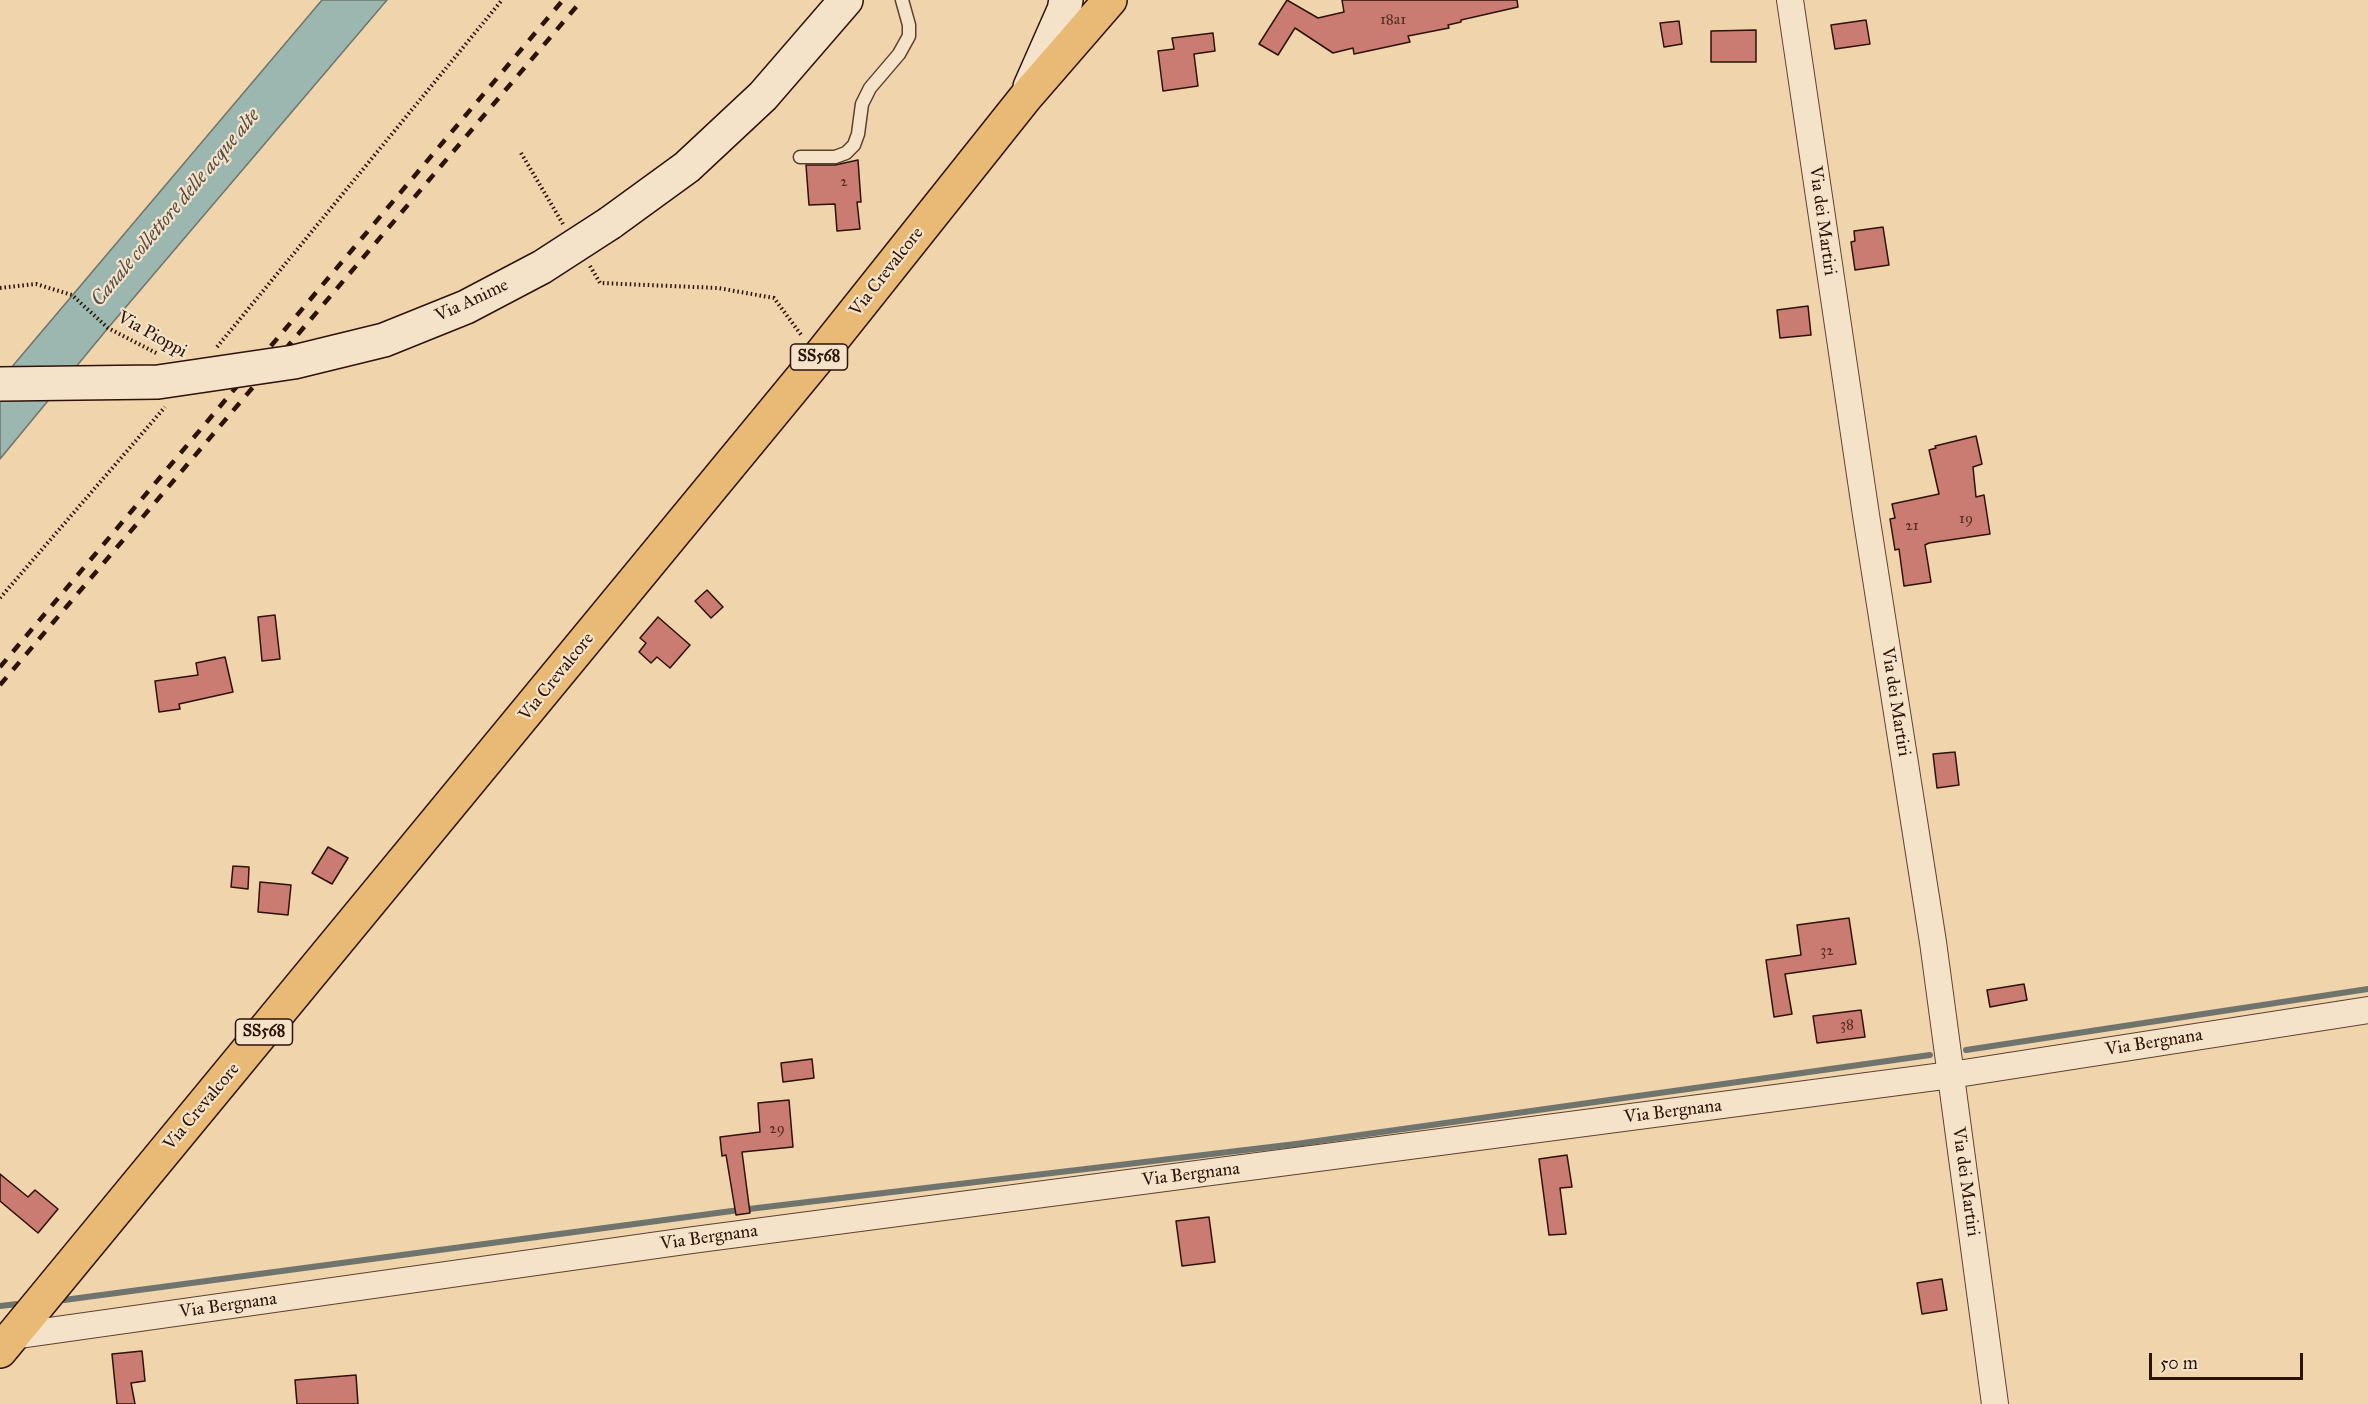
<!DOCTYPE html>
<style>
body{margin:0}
#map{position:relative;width:2368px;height:1404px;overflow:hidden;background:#efd4ac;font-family:"IM FELL Great Primer",serif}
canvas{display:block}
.scale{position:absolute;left:2149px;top:1353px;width:154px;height:27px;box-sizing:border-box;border:3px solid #2c1207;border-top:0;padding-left:8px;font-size:18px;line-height:21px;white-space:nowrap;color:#2c1207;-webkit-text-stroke:4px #f5e3c9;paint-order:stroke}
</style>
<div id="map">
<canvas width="2368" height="1404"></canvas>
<div class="scale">50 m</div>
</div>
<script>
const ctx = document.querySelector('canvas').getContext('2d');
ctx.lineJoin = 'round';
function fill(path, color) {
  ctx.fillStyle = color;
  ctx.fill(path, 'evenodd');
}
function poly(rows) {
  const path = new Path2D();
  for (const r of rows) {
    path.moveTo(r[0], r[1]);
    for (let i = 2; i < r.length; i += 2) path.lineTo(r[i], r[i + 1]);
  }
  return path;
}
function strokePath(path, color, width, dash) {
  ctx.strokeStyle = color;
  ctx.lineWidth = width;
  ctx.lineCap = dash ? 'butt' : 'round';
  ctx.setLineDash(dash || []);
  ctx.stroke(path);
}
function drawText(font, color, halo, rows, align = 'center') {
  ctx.font = font + ' "IM FELL Great Primer",serif';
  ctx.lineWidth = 4.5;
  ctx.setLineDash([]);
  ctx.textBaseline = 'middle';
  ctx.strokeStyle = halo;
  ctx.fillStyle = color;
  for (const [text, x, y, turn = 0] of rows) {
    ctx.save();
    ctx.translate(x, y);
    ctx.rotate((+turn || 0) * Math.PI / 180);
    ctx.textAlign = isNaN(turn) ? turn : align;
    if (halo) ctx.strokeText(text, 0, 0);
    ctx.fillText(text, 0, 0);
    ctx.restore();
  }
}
const water = poly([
 [322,0,387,0,108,328,0,459,0,381,322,0]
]);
fill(water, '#9bb7b0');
strokePath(water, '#6f756c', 1.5);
strokePath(poly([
 [1966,1050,2368,989],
 [64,1300,732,1211,1296,1144,1930,1055],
 [0,1306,17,1304]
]), '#6f756c', 6);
const building = poly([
 [1287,0,1318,18,1344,12,1342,0,1517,0,1518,7,1461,20,1461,22,1448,25,1449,28,1408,36,1410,42,1354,54,1353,48,1333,53,1295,28,1278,55,1259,44,1287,0],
 [1866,20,1870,44,1835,49,1831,25,1866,20],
 [1679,21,1682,44,1664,47,1660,23,1679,21],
 [1756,30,1756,62,1711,62,1711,31,1756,30],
 [1213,33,1215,51,1194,54,1198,86,1163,91,1158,51,1174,49,1172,38,1213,33],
 [858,160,861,202,857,202,860,229,837,231,835,204,809,205,806,165,835,165,858,160],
 [1883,227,1889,265,1855,270,1851,242,1855,241,1854,231,1883,227],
 [1808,306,1811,335,1780,338,1777,310,1808,306],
 [1976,436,1982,464,1973,467,1976,497,1984,495,1990,534,1929,543,1925,545,1931,582,1904,586,1899,549,1895,550,1890,519,1895,518,1892,504,1939,494,1929,450,1936,448,1935,446,1976,436],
 [707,590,723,607,711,618,695,601,707,590],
 [275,615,280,659,262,661,258,617,275,615],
 [658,617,690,645,670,668,657,657,651,663,639,652,646,643,640,638,658,617],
 [225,657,233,692,179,704,180,709,159,712,155,681,198,675,196,663,225,657],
 [1955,752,1959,785,1937,788,1933,754,1955,752],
 [328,847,348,858,332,884,312,873,328,847],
 [233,866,249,867,248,889,231,887,233,866],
 [260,882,291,885,288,915,258,912,260,882],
 [1849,918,1856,964,1785,974,1792,1014,1774,1017,1766,960,1801,955,1797,925,1849,918],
 [2024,984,2027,1000,1990,1007,1987,990,2024,984],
 [1861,1010,1865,1037,1817,1043,1813,1016,1861,1010],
 [812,1059,814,1078,783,1082,781,1063,812,1059],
 [789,1100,793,1147,742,1152,750,1213,736,1215,726,1155,722,1156,720,1137,760,1132,758,1103,789,1100],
 [1567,1155,1572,1187,1560,1188,1566,1234,1549,1235,1539,1159,1567,1155],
 [0,1174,28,1197,35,1190,58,1209,38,1233,0,1201,0,1174],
 [1209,1217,1215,1262,1182,1266,1176,1221,1209,1217],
 [1942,1279,1947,1310,1922,1314,1917,1283,1942,1279],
 [142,1351,145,1381,131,1383,135,1404,117,1404,112,1354,142,1351],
 [356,1375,358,1404,297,1404,295,1380,356,1375]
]);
fill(building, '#ca7c72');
strokePath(building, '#2c1207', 1.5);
const lane = poly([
 [800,157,835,157,846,153,854,145,858,134,862,104,870,88,899,54,909,36,909,25,902,0]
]);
const street = poly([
 [1790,0,1866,515,1933,942,1995,1404],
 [13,1336,693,1240,1951,1075,2368,1010]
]);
const secondary = poly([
 [1030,87,1064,10,1066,0],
 [610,223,687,167,763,96,846,0]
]);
const primary = poly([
 [0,1351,818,358,1025,98,1110,0]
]);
strokePath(lane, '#5d4230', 15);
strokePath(street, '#5d4230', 28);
strokePath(secondary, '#2c1207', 36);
strokePath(primary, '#2c1207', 36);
strokePath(poly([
 [521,153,563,224],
 [590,266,600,283,718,288,774,298,802,336],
 [0,288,36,284,72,295,108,328,158,354],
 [217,347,502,0],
 [0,598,165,407]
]), '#2c1207', 4, [1.5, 3]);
strokePath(lane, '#f5e3c9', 12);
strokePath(street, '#f5e3c9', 26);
strokePath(secondary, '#f5e3c9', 33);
strokePath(primary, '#e8ba76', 33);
strokePath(poly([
 [0,667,563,0],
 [0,685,582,0]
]), '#2c1207', 4.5, [10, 10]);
const secondaryBridge = poly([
 [0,384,158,382,294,362,384,340,466,307,542,267,610,223]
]);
strokePath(secondaryBridge, '#2c1207', 36, []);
strokePath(secondaryBridge, '#f5e3c9', 33);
drawText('15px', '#542c22', null, [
 ["18a1",1393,20],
 ["2",844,182],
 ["19",1966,519],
 ["21",1912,526],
 ["32",1827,951],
 ["38",1847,1025],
 ["29",777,1129]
]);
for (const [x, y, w] of [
 [819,357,57],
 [264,1032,57]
]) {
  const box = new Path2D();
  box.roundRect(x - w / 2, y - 13, w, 26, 4.5);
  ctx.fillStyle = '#f5e3c9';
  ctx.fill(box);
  strokePath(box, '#2c1207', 1.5);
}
drawText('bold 16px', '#2c1207', null, [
 ["SS568",819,357],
 ["SS568",264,1032]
]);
drawText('18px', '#2c1207', '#f5e3c9', [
 ["Via dei Martiri",1822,221,82],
 ["Via Crevalcore",887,272,-52],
 ["Via Anime",472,301,-25],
 ["Via Pioppi",152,335,29],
 ["Via Crevalcore",557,677,-51],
 ["Via dei Martiri",1895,702,81],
 ["Via Bergnana",2154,1043,-9],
 ["Via Crevalcore",202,1107,-50],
 ["Via Bergnana",1673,1112,-7],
 ["Via Bergnana",1191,1175,-7],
 ["Via dei Martiri",1965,1182,82],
 ["Via Bergnana",709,1238,-8],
 ["Via Bergnana",228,1306,-8]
]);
drawText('italic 20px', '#534c42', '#f5e3c9', [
 ["Canale collettore delle acque alte",176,208,-50]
]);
</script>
